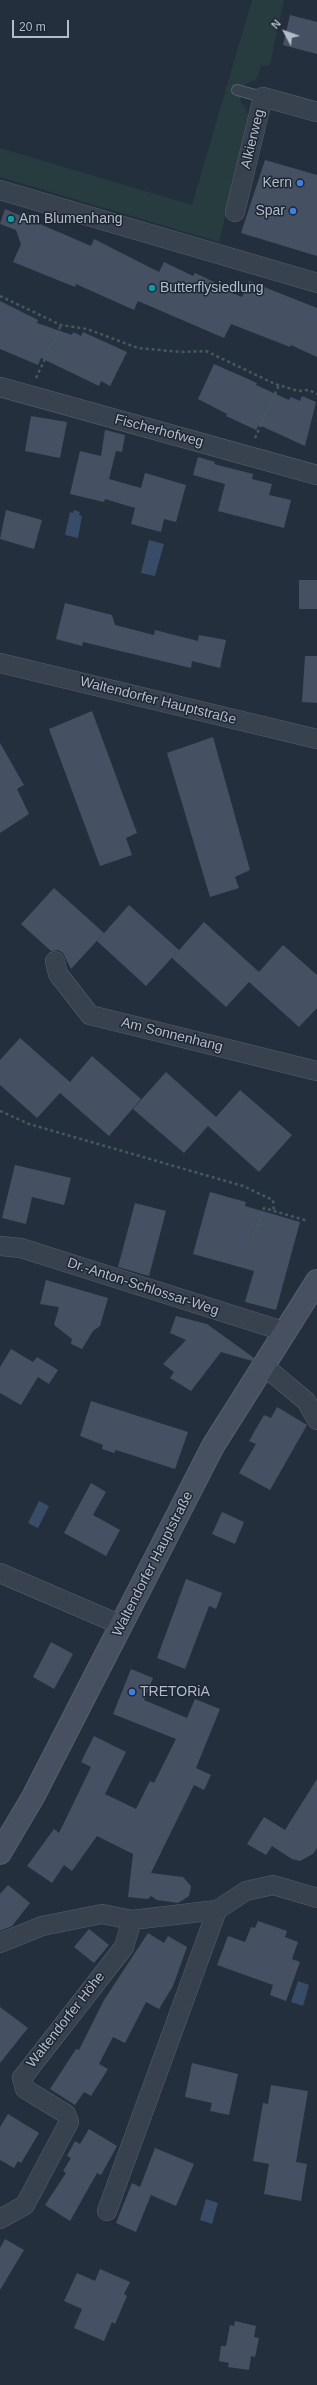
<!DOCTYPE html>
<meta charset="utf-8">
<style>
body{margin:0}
#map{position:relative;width:317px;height:2385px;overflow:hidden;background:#242f3e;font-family:Arial,sans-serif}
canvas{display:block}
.north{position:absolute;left:265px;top:12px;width:40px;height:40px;-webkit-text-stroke:3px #1d2633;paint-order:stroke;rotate:311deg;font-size:11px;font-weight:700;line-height:16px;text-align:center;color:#b4bcc9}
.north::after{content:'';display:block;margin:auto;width:14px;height:18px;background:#b4bcc9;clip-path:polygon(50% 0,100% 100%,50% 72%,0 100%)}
.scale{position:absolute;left:12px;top:20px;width:57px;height:18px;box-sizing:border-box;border:2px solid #b4bcc9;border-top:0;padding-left:5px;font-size:12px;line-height:14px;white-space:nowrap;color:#b4bcc9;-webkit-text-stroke:3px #1d2633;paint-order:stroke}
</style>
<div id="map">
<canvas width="317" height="2385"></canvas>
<div class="north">N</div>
<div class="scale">20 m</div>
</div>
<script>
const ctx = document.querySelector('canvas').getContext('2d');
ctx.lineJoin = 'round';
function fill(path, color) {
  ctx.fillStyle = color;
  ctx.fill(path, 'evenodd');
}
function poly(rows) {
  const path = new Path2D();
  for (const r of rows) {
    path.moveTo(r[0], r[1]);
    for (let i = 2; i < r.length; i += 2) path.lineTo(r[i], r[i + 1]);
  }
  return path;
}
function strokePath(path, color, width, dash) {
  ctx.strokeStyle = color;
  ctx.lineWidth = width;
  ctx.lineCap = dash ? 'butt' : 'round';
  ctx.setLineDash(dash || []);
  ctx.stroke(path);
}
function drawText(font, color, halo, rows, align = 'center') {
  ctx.font = font + ' Arial,sans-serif';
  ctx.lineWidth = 3;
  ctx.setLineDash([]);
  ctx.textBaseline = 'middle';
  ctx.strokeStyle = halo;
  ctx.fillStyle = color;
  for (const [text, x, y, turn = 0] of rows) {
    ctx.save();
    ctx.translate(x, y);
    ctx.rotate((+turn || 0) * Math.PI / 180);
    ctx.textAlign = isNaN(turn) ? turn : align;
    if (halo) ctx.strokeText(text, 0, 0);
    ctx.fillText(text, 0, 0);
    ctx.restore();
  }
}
fill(poly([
 [252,0,284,0,270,65,261,66,257,79,244,85,240,100,249,115,219,242,0,177,0,148,192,205]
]), '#263c3f');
fill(poly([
 [74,510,80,512,79,515,82,516,78,538,65,535,70,512,73,513],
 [149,540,164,544,155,576,141,573],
 [39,1501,49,1506,38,1528,28,1523],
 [298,1981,309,1985,303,2006,291,2002],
 [206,2199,218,2203,212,2224,200,2220]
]), '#394c67');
fill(poly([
 [290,15,317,22,317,54,283,45],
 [265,160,317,175,317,256,241,233],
 [5,209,91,246,94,239,159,272,164,262,193,276,195,273,214,282,213,285,242,297,249,281,317,308,317,357,291,345,290,347,231,324,224,338,138,301,134,310,76,284,75,287,13,262,21,244,16,230,0,224],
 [0,301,38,320,37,323,72,335,73,332,81,336,83,332,127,352,110,386,101,381,99,386,41,358,38,365,0,349],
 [214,364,257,383,256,385,289,400,291,397,300,401,302,396,316,402,305,446,259,425,256,430,226,416,227,414,198,399],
 [31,416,67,422,60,458,25,451],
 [105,430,125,435,122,452,116,451,109,479,141,488,145,473,186,485,176,522,164,519,161,532,131,524,135,508,105,499,104,502,70,494,80,451,101,456],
 [198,457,215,462,214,464,253,474,252,479,272,484,269,495,291,500,284,528,218,511,225,484,193,475],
 [6,510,42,520,34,549,0,539],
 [299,580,317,580,317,609,299,609],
 [65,603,112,615,115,625,154,635,155,630,198,641,199,635,226,640,220,668,192,661,191,668,83,642,82,646,56,639],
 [305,656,317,656,317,703,302,702],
 [92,711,137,833,126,838,132,855,100,866,49,729],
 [213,737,250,870,235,877,239,888,210,897,167,753],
 [0,743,24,785,17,789,29,814,0,833],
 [54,888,104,933,71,969,63,953,58,950,51,951,21,924],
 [129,905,179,950,146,986,97,941],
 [204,922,259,972,283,945,317,975,317,1008,299,1027,249,982,226,1007,172,958],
 [20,1038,70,1082,92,1056,141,1099,109,1136,60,1093,37,1118,0,1085,0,1060],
 [166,1072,216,1117,184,1153,133,1109],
 [240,1090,292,1135,259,1172,208,1126],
 [15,1165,71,1178,64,1205,32,1197,26,1224,2,1218],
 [210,1192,246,1202,245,1206,300,1222,276,1310,245,1302,254,1271,193,1254],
 [135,1203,166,1211,149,1276,118,1267],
 [46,1280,108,1298,100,1326,93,1331,82,1349,71,1344,72,1339,54,1325,59,1307,40,1304],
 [176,1316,207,1324,254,1358,252,1361,221,1352,191,1391,170,1378,174,1372,163,1364,186,1340,170,1333],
 [11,1349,33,1362,37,1357,58,1370,49,1384,38,1377,21,1405,0,1393,0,1367],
 [91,1401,188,1432,175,1469,116,1450,114,1453,102,1449,103,1445,80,1436],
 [277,1407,307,1425,270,1490,239,1473,256,1444,249,1441,264,1415,271,1418],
 [91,1483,106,1492,93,1515,120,1530,106,1556,64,1533],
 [222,1512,244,1522,235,1544,212,1534],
 [186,1579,222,1593,216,1609,209,1606,185,1669,157,1658],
 [51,1642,73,1654,54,1689,33,1677],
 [131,1669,153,1678,144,1700,187,1718,195,1699,220,1709,196,1768,211,1775,204,1790,194,1785,151,1873,183,1877,191,1886,189,1896,178,1903,157,1900,151,1896,148,1899,128,1897,133,1854,97,1836,72,1871,64,1865,52,1883,27,1866,54,1829,59,1833,91,1767,81,1762,94,1736,126,1752,105,1794,136,1809,150,1781,154,1783,176,1739,113,1714],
 [317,1779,317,1848,313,1854,300,1861,292,1859,272,1846,266,1855,247,1844,264,1817,285,1830],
 [8,1885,30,1903,12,1926,0,1931,0,1894],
 [258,1921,287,1931,285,1937,298,1942,292,1959,300,1962,286,2001,270,1995,273,1985,217,1965,228,1936,245,1942,251,1927,255,1928],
 [89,1929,109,1945,94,1963,74,1947],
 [148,1933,164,1943,168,1936,187,1947,173,1986,159,2009,146,2002,125,2043,113,2037,99,2064,108,2069,91,2096,84,2092,75,2105,50,2089,76,2049,79,2050,104,2000],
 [0,2007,28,2028,0,2063],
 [192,2063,238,2074,229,2115,210,2111,212,2103,185,2097],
 [271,2085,308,2091,296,2162,307,2164,301,2201,264,2194,269,2164,253,2161,263,2103,268,2104],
 [8,2114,39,2133,21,2163,18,2161,14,2168,0,2160,0,2127],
 [89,2129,117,2146,101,2175,97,2173,70,2221,45,2205,66,2173,63,2171,71,2158,67,2156,75,2141,80,2144],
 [155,2148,194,2164,176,2206,151,2195,136,2232,116,2223,132,2183,140,2187],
 [5,2239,24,2250,0,2290,0,2248],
 [100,2269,130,2282,124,2294,127,2296,115,2324,112,2322,104,2341,74,2328,82,2309,64,2301,77,2273,95,2281],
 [235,2321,256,2326,254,2337,259,2338,255,2357,251,2356,249,2370,228,2367,229,2363,219,2361,221,2346,226,2346,230,2325,234,2326]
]), '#455162');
const lane = poly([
 [237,90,263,97]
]);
const street = poly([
 [0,190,317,283],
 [235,212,263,97,317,112],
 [0,387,317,475],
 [0,663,317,739],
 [55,961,58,974,90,1015,317,1071],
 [0,1246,21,1248,286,1332],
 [264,1366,306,1401,317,1420],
 [0,1573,121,1625],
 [0,1943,42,1926,102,1914,132,1920,217,1910,246,1891,273,1885,317,1898],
 [107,2211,217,1910],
 [0,2219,25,2205,69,2122,66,2114,25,2089,22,2078,124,1947,132,1920]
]);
const secondary = poly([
 [0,1853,33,1797,213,1446,317,1281]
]);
strokePath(lane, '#565f6c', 12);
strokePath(street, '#565f6c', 20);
strokePath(secondary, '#565f6c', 24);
strokePath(poly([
 [0,296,61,325,87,329,138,348,181,352,206,351,275,384,298,391,309,390,317,394],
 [36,378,61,325],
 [255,438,279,385],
 [0,1111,29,1124,243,1186,273,1200,274,1211],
 [253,1238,264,1208,308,1221]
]), '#44595c', 2.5, [3, 3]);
strokePath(lane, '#38414e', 10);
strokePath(street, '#38414e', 19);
strokePath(secondary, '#465061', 22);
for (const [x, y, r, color] of [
 [300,183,4,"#3f7fe0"],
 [293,211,4,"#3f7fe0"],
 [11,219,4,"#0f9aa8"],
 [152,288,4,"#0f9aa8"],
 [132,1692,4,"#3f7fe0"]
]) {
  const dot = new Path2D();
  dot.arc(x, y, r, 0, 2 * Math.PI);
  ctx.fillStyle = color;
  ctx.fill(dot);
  strokePath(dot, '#1d2633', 1.5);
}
drawText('14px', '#b4bcc9', '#1d2633', [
 ["Alkierweg",253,139,-76],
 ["Fischerhofweg",159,431,15],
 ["Waltendorfer Hauptstraße",158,701,14],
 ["Am Sonnenhang",172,1035,14],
 ["Dr.-Anton-Schlossar-Weg",143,1287,18],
 ["Waltendorfer Hauptstraße",153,1564,-63],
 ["Waltendorfer Höhe",66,2020,-52]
]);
drawText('14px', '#b4bcc9', '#1d2633', [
 ["Kern",292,183,"right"],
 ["Spar",285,211,"right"],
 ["Am Blumenhang",19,219],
 ["Butterflysiedlung",160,288],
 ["TRETORiA",140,1692]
], 'left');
</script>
